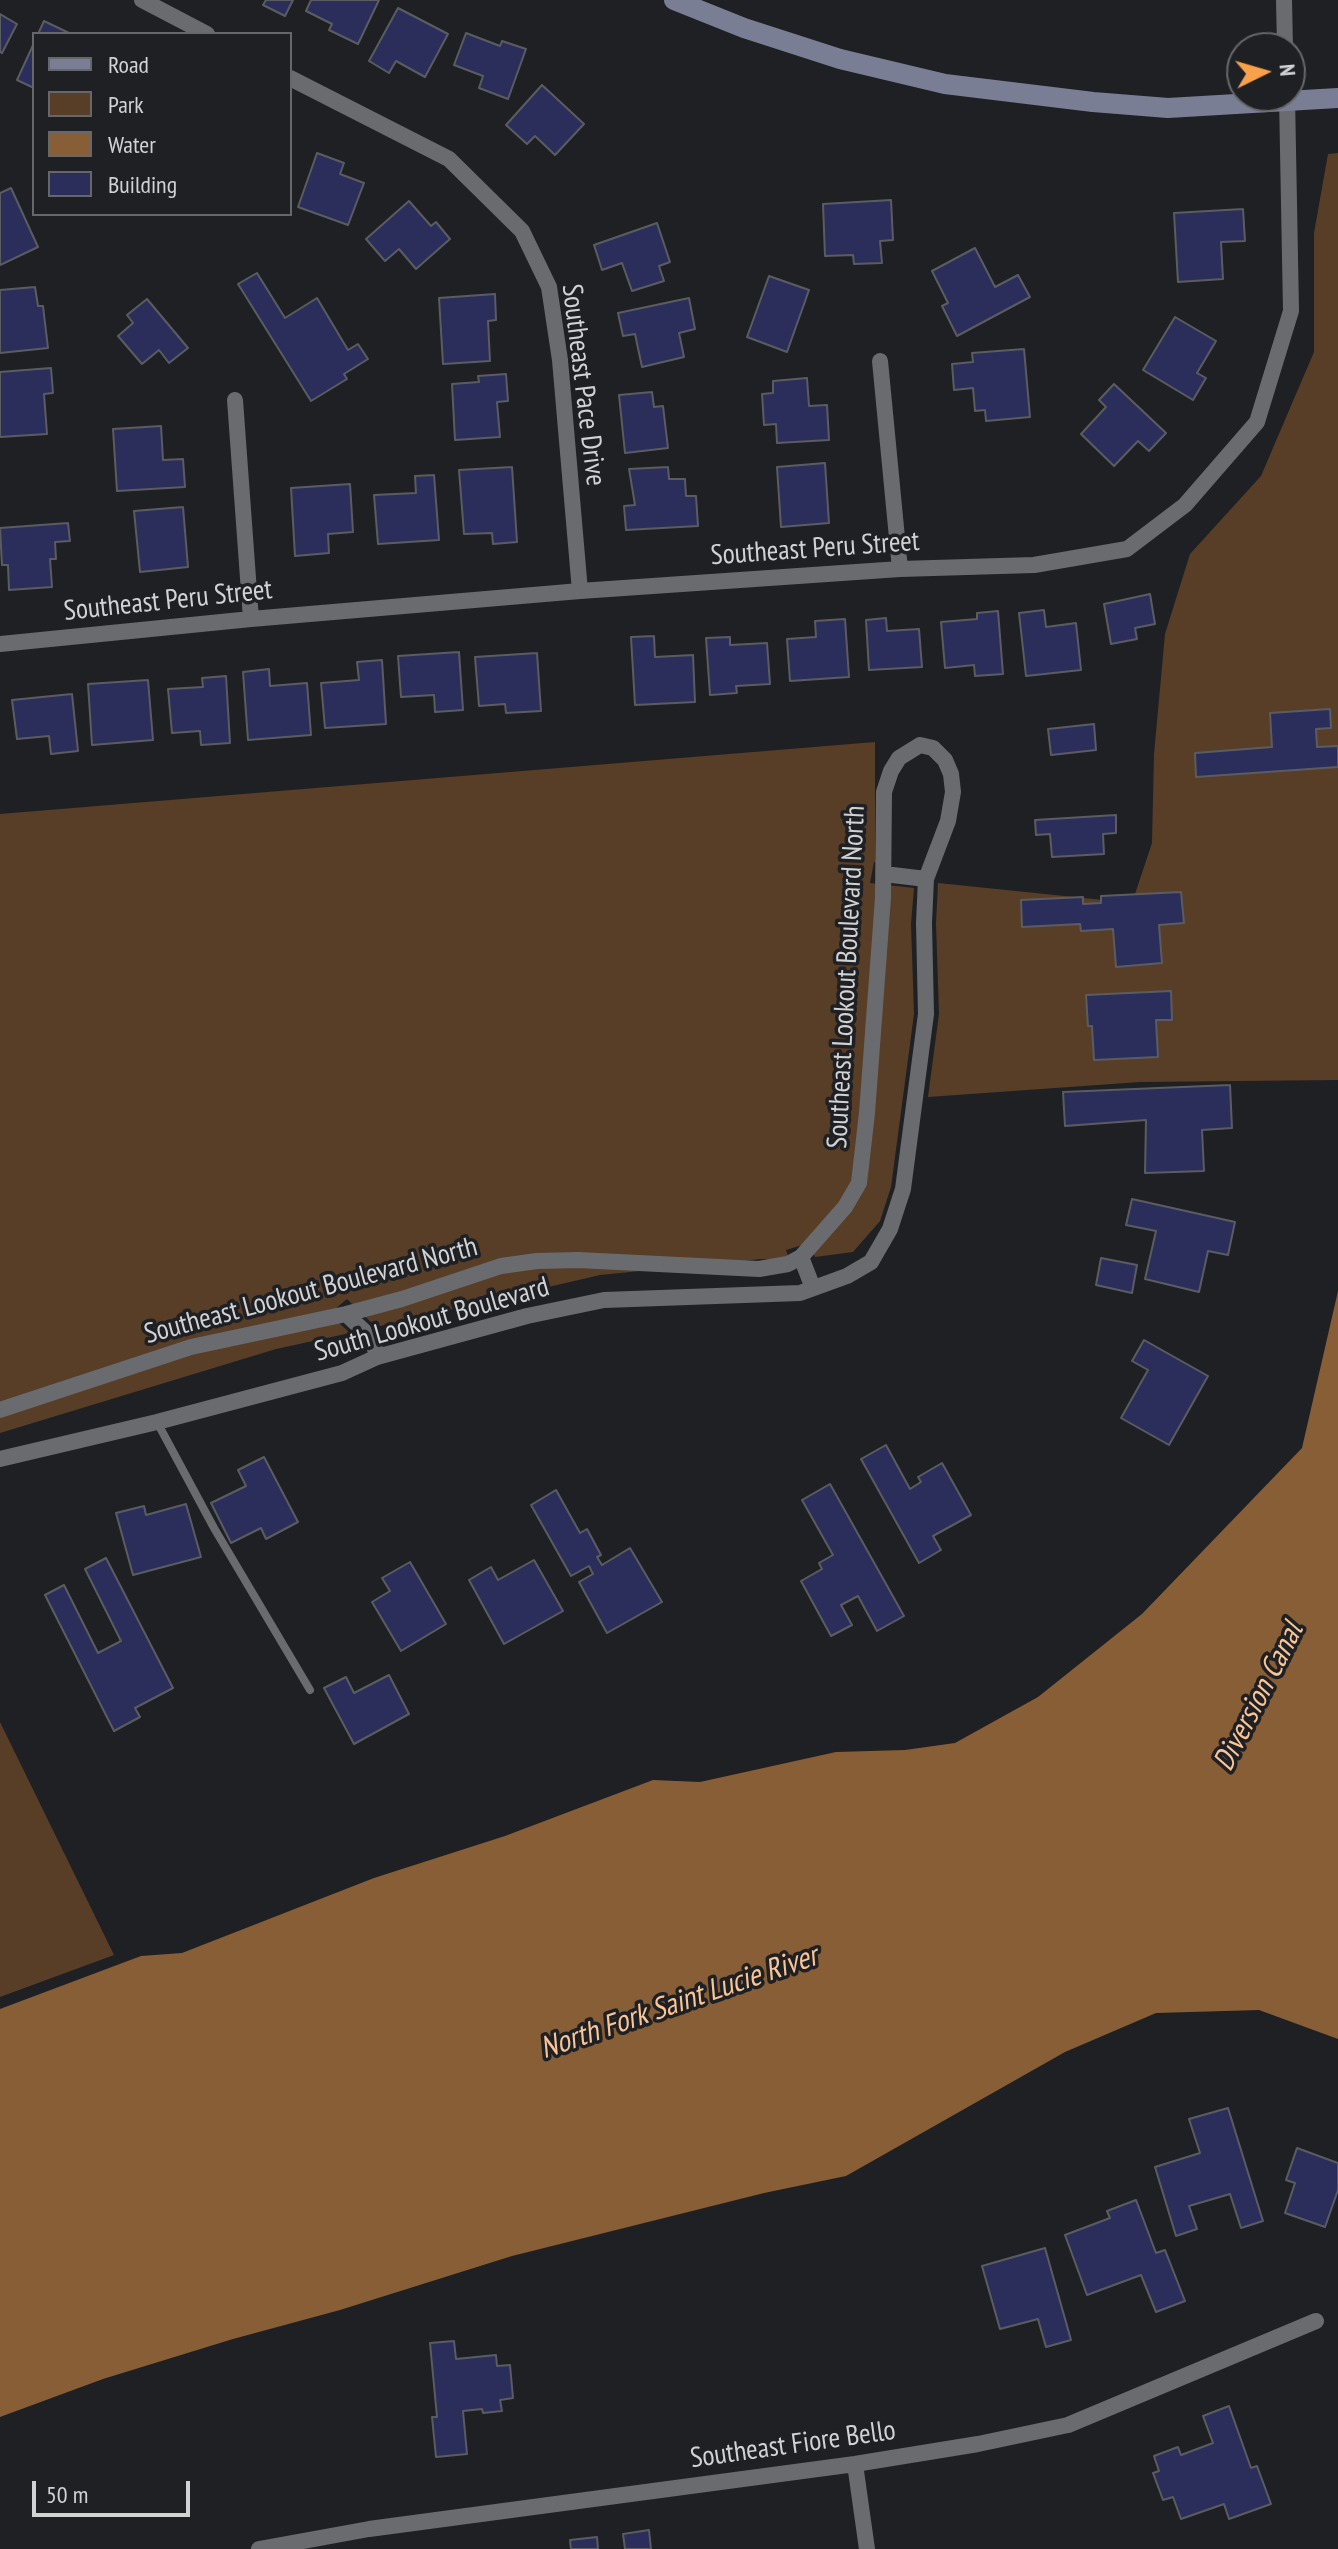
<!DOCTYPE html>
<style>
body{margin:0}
#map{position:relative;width:1338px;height:2549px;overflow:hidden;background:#1f2024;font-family:"PT Sans Narrow",sans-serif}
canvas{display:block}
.legend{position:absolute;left:32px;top:32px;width:260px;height:184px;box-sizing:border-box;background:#1f2024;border:2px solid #66676a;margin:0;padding:10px 14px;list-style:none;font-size:24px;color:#d1d2d4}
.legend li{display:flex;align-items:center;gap:16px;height:40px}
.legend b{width:40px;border:2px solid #66676a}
.north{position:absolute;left:1226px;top:32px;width:80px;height:80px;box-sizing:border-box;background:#1f2024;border:2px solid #66676a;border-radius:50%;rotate:85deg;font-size:22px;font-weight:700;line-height:32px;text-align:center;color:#d1d2d4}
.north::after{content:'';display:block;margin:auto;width:28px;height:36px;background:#f8a14a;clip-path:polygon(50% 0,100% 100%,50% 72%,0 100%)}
.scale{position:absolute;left:32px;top:2481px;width:158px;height:36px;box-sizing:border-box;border:4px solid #d1d2d4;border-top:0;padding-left:10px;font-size:24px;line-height:28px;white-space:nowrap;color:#d1d2d4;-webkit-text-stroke:6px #1f2024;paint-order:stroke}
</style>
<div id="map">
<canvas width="1338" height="2549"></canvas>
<ul class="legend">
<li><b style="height:10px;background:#7a7e95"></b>Road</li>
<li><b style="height:22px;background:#583e27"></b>Park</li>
<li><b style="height:22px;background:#885e37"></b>Water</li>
<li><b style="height:22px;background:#2b2e5a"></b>Building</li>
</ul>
<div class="north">N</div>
<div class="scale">50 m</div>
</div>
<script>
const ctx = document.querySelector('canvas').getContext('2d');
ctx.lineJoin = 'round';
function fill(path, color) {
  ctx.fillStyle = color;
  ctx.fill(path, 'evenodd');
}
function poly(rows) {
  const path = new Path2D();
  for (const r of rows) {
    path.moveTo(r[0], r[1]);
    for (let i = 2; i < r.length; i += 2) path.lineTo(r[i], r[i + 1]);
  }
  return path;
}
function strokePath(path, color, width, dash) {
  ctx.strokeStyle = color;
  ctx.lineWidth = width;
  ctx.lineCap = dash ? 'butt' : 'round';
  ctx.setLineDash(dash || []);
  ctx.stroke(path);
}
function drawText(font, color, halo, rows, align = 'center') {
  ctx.font = font + ' "PT Sans Narrow",sans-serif';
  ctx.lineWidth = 7;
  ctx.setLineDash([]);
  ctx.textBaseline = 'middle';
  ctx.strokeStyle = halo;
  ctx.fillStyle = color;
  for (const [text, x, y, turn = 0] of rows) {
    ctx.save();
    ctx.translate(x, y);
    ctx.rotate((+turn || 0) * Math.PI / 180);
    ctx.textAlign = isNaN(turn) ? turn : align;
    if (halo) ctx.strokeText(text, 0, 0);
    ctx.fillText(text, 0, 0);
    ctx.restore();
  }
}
fill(poly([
 [1338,153,1338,1080,1140,1082,928,1097,939,1014,936,923,938,883,1113,901,1123,930,1152,843,1154,754,1165,634,1190,554,1261,476,1314,352,1314,233,1328,154],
 [875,742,875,860,881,862,874,862,870,883,914,888,911,924,914,1014,891,1187,880,1221,853,1252,815,1257,809,1243,786,1250,789,1259,761,1259,600,1275,376,1327,347,1299,329,1314,350,1333,276,1349,0,1433,0,814],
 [0,1722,114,1955,0,1997]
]), '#583e27');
fill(poly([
 [1338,1291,1338,2039,1259,2010,1156,2013,1065,2052,846,2176,764,2193,512,2256,340,2310,233,2339,103,2379,0,2417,0,2009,141,1956,182,1953,374,1878,505,1836,653,1780,700,1782,836,1752,905,1750,955,1743,1038,1697,1142,1614,1302,1448]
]), '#885e37');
const building = poly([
 [266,0,293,0,285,16,263,5,266,0],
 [311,0,379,0,358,44,329,30,332,24,306,11,311,0],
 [398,8,448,34,425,77,396,61,389,73,369,61,398,8],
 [0,14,17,24,2,53,0,52,0,14],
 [44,21,69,33,68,34,38,34,44,21],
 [466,33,500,46,502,41,526,49,508,99,479,88,483,76,454,65,466,33],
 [34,43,34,88,17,80,34,43],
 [542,85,584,124,555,155,535,136,527,144,506,125,542,85],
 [317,153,344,163,340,174,364,183,348,225,298,207,317,153],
 [11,188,38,247,0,265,0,193,11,188],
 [891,200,893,240,880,241,882,263,854,264,853,255,825,256,823,204,891,200],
 [409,201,431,226,436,222,450,239,416,269,399,249,385,261,366,239,409,201],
 [1243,209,1245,241,1221,242,1223,279,1178,282,1174,213,1243,209],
 [657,223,670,262,659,266,664,281,632,291,622,263,602,270,594,245,657,223],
 [975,248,995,287,1018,275,1030,297,957,336,942,306,948,303,932,271,975,248],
 [257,273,285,318,317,298,348,350,358,344,368,359,344,374,347,379,311,401,238,284,257,273],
 [769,276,809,290,787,352,747,337,769,276],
 [35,287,38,306,43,306,48,348,0,353,0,290,35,287],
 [495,294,496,320,488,321,490,361,443,364,439,298,495,294],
 [689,298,695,329,679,333,684,357,642,367,635,334,623,336,618,313,689,298],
 [147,299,188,348,169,363,159,350,142,364,118,336,133,323,127,315,147,299],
 [1175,317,1216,341,1197,373,1206,378,1193,400,1143,370,1175,317],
 [1024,349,1030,417,986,421,985,410,975,411,973,388,954,390,952,364,973,362,972,353,1024,349],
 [51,368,53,393,44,394,47,434,0,437,0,372,51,368],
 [506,374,508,401,497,402,500,437,455,440,452,384,479,382,478,376,506,374],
 [807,378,809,406,827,405,829,440,777,443,776,424,764,425,762,394,773,393,773,381,807,378],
 [1114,384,1166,433,1149,451,1138,441,1114,466,1081,434,1106,407,1099,400,1114,384],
 [652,392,654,407,663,406,668,448,625,453,619,395,652,392],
 [161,426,163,460,183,459,185,487,117,491,113,429,161,426],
 [825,463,829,523,781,527,777,467,825,463],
 [512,467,517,542,493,544,492,533,464,534,459,470,512,467],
 [668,467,669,479,685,479,686,496,696,496,698,526,626,530,624,506,635,505,629,469,668,467],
 [434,475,439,540,378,544,374,495,416,493,415,476,434,475],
 [350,484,353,532,328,534,329,553,295,556,291,488,350,484],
 [183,507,188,567,140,572,134,511,183,507],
 [68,523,70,541,55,542,56,559,50,559,52,587,9,590,8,565,2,565,0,528,68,523],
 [1150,594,1155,624,1135,628,1137,639,1111,644,1104,604,1150,594],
 [1044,610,1046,627,1076,623,1081,670,1026,676,1019,613,1044,610],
 [998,611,1003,674,975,676,974,665,945,668,941,622,977,619,977,613,998,611],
 [886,618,887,631,919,629,922,667,869,670,866,620,886,618],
 [845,619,849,677,790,681,787,639,816,637,815,621,845,619],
 [654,636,655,657,693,655,695,702,635,705,631,637,654,636],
 [730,637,730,645,767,643,770,684,736,686,737,693,710,695,706,638,730,637],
 [459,652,463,710,435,712,434,695,401,697,398,656,459,652],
 [537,653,541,711,506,713,505,704,479,706,475,657,537,653],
 [382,660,386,724,325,728,321,683,359,680,357,662,382,660],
 [269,669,270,686,307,683,311,735,248,740,243,672,269,669],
 [226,676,230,743,201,745,200,731,172,733,168,689,203,687,202,678,226,676],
 [148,680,153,740,92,745,88,684,148,680],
 [72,694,78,751,51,754,49,736,17,739,12,700,72,694],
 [1330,709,1331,728,1316,729,1317,747,1338,746,1338,767,1196,777,1195,753,1272,747,1270,713,1330,709],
 [1094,724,1096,750,1051,755,1048,729,1094,724],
 [1116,815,1116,833,1103,834,1104,854,1052,857,1050,834,1036,835,1035,820,1116,815],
 [1181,892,1184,923,1159,925,1162,963,1116,967,1113,929,1081,931,1080,924,1022,927,1021,900,1083,897,1083,904,1101,903,1101,896,1181,892],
 [1171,991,1172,1020,1156,1020,1158,1057,1094,1060,1092,1026,1088,1026,1086,995,1171,991],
 [1230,1085,1232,1128,1202,1130,1204,1171,1145,1173,1146,1120,1065,1126,1063,1092,1230,1085],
 [1132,1199,1235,1222,1228,1255,1208,1251,1199,1292,1145,1279,1156,1231,1126,1225,1132,1199],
 [1101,1258,1137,1265,1132,1293,1096,1285,1101,1258],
 [1144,1340,1208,1376,1169,1445,1121,1418,1148,1370,1132,1361,1144,1340],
 [886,1445,910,1489,921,1482,918,1477,942,1463,971,1515,933,1536,941,1550,919,1563,861,1459,886,1445],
 [264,1457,298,1522,266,1539,261,1528,231,1543,211,1503,246,1486,238,1470,264,1457],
 [830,1484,904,1616,877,1631,858,1596,841,1605,852,1625,831,1636,801,1581,822,1569,819,1563,833,1555,802,1500,830,1484],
 [556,1490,580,1533,587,1529,601,1555,597,1557,602,1565,630,1548,662,1602,607,1633,579,1582,593,1574,589,1566,571,1576,531,1505,556,1490],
 [186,1504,201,1557,133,1575,116,1513,144,1506,146,1515,186,1504],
 [106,1558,173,1688,135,1708,140,1717,114,1731,45,1595,64,1585,98,1653,121,1641,85,1569,106,1558],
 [534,1560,563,1611,504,1644,469,1580,491,1567,498,1580,534,1560],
 [410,1562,446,1624,401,1651,372,1602,390,1591,382,1578,410,1562],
 [389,1675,409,1714,354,1744,324,1688,346,1677,354,1693,389,1675],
 [1228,2108,1263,2221,1241,2228,1230,2194,1189,2206,1197,2229,1176,2236,1155,2167,1200,2153,1189,2119,1228,2108],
 [1297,2148,1338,2163,1338,2190,1325,2227,1285,2213,1295,2183,1286,2180,1297,2148],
 [1136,2200,1156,2253,1165,2250,1185,2301,1156,2312,1141,2275,1087,2295,1065,2235,1110,2218,1107,2211,1136,2200],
 [1045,2248,1071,2340,1046,2347,1038,2319,1000,2329,982,2266,1045,2248],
 [454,2341,456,2359,496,2355,497,2366,510,2365,513,2398,500,2400,502,2411,483,2413,482,2409,463,2411,467,2454,436,2457,432,2417,437,2417,430,2343,454,2341],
 [1229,2406,1251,2468,1257,2466,1271,2504,1229,2519,1224,2504,1181,2519,1173,2497,1163,2500,1153,2473,1159,2471,1154,2456,1178,2447,1181,2455,1213,2443,1203,2416,1229,2406],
 [649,2530,651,2549,625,2549,623,2534,649,2530],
 [597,2537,598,2549,571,2549,570,2540,597,2537]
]);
fill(building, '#2b2e5a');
strokePath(building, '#5b5c61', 2);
strokePath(poly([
 [157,1422,214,1528,310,1690]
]), '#6a6b6f', 8);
strokePath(poly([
 [142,0,207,34],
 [1284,0,1285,48],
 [290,78,449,159,522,231,549,287,560,360,580,591],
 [880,361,900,569],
 [235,400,251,619],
 [0,644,251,619,580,591,900,569,1034,565,1127,549,1185,505,1257,422,1291,311,1287,96],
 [884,874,926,879],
 [801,1257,813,1288],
 [346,1314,364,1331,374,1345,377,1357],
 [0,1410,191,1347,346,1314,402,1299,501,1266,537,1261,578,1260,759,1269,788,1264,801,1257,845,1207,859,1183,867,1113,883,898,884,792,891,771,899,758,920,745,933,748,945,760,951,774,953,792,948,821,926,879,924,923,926,1014,903,1189,890,1229,871,1262,847,1276,800,1293,604,1300,527,1316,377,1357,342,1373,157,1422,0,1459],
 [855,2464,867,2549],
 [259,2549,369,2529,855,2464,978,2444,1068,2425,1316,2321]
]), '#6a6b6f', 16);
strokePath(poly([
 [674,0,744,28,840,59,945,84,1093,102,1168,108,1338,98]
]), '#7a7e95', 20);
drawText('28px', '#d1d2d4', '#1f2024', [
 ["Southeast Pace Drive",583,385,83],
 ["Southeast Peru Street",815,549,-4],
 ["Southeast Peru Street",168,601,-6],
 ["Southeast Lookout Boulevard North",847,977,-87],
 ["Southeast Lookout Boulevard North",311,1291,-15],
 ["South Lookout Boulevard",432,1320,-16],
 ["Southeast Fiore Bello",793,2445,-8]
]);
drawText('italic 30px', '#fac596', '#1f2024', [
 ["Diversion Canal",1259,1697,-63],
 ["North Fork Saint Lucie River",679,2003,-19]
]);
</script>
